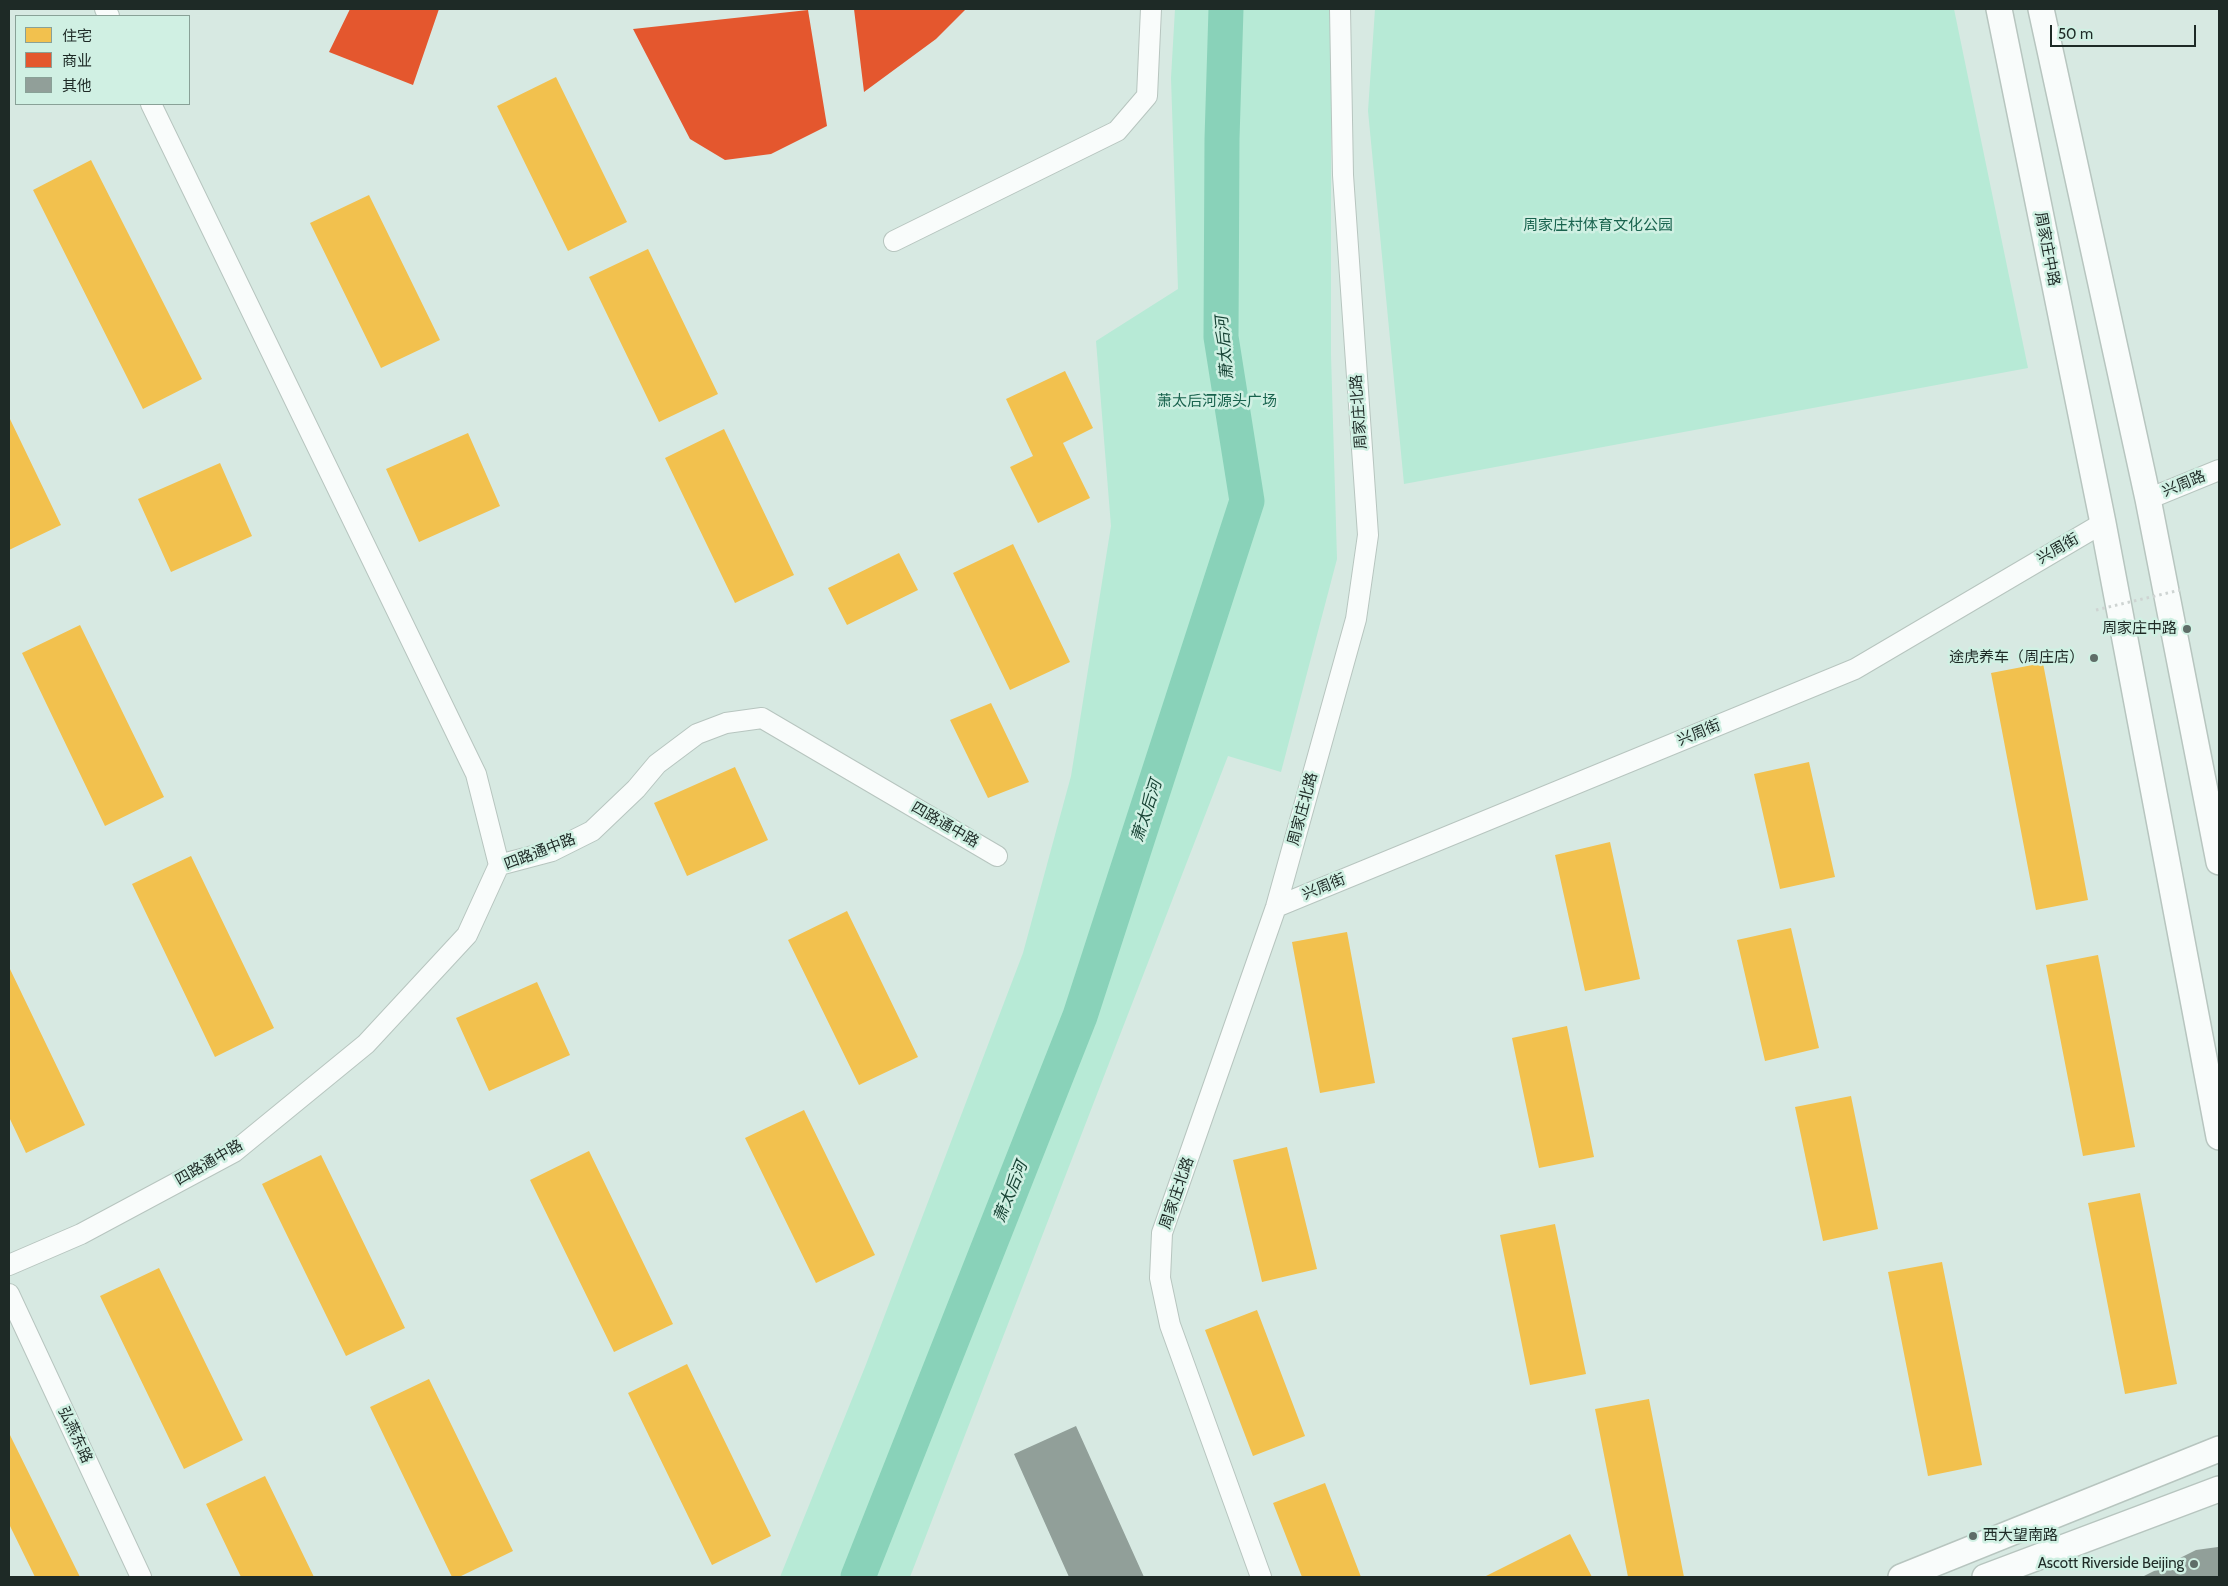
<!DOCTYPE html>
<meta charset="utf-8">
<style>
body{margin:0}
#map{position:relative;width:2228px;height:1586px;overflow:hidden;background:#d7e9e2;font-family:Cabin,"Noto Sans SC",sans-serif}
canvas{display:block}
.frame{position:absolute;inset:0;border:10px solid #1e2a26;pointer-events:none}
.legend{position:absolute;left:15px;top:15px;width:175px;height:90px;box-sizing:border-box;background:#d0f0e3;border:1px solid #89a197;margin:0;padding:6px 9px;list-style:none;font-size:15px;color:#1e2a26}
.legend li{display:flex;align-items:center;gap:10px;height:25px}
.legend b{width:25px;border:1px solid #89a197}
.scale{position:absolute;left:2050px;top:25px;width:146px;height:22px;box-sizing:border-box;border:2px solid #1e2a26;border-top:0;padding-left:6px;font-size:15px;line-height:18px;white-space:nowrap;color:#1e2a26;-webkit-text-stroke:4px #d0f0e3;paint-order:stroke}
</style>
<div id="map">
<canvas width="2228" height="1586"></canvas>
<div class="frame"></div>
<ul class="legend">
<li><b style="height:14px;background:#f2c14e"></b>住宅</li>
<li><b style="height:14px;background:#e4572e"></b>商业</li>
<li><b style="height:14px;background:#919f99"></b>其他</li>
</ul>
<div class="scale">50 m</div>
</div>
<script>
const ctx = document.querySelector('canvas').getContext('2d');
ctx.lineJoin = 'round';
function fill(path, color) {
  ctx.fillStyle = color;
  ctx.fill(path, 'evenodd');
}
function poly(rows) {
  const path = new Path2D();
  for (const r of rows) {
    path.moveTo(r[0], r[1]);
    for (let i = 2; i < r.length; i += 2) path.lineTo(r[i], r[i + 1]);
  }
  return path;
}
function strokePath(path, color, width, dash) {
  ctx.strokeStyle = color;
  ctx.lineWidth = width;
  ctx.lineCap = dash ? 'butt' : 'round';
  ctx.setLineDash(dash || []);
  ctx.stroke(path);
}
function drawText(font, color, halo, rows, align = 'center') {
  ctx.font = font + ' Cabin,"Noto Sans SC",sans-serif';
  ctx.lineWidth = 5;
  ctx.setLineDash([]);
  ctx.textBaseline = 'middle';
  ctx.strokeStyle = halo;
  ctx.fillStyle = color;
  for (const [text, x, y, turn = 0] of rows) {
    ctx.save();
    ctx.translate(x, y);
    ctx.rotate((+turn || 0) * Math.PI / 180);
    ctx.textAlign = isNaN(turn) ? turn : align;
    if (halo) ctx.strokeText(text, 0, 0);
    ctx.fillText(text, 0, 0);
    ctx.restore();
  }
}
fill(poly([
 [1175,9,1331,9,1331,355,1337,559,1281,772,1228,756,910,1577,780,1577,865,1367,1023,953,1071,776,1111,526,1096,341,1178,289,1171,78],
 [1375,9,1954,9,2028,368,1404,484,1368,111]
]), '#b7ead6');
fill(poly([
 [556,77,627,222,568,251,497,106],
 [91,160,202,379,143,409,33,190],
 [369,195,440,340,381,368,310,223],
 [648,249,718,394,659,422,589,277],
 [1065,371,1093,428,1063,443,1090,498,1038,523,1010,467,1033,456,1006,399],
 [9,417,61,525,9,550],
 [724,429,794,575,735,603,665,458],
 [468,433,500,506,419,542,386,469],
 [220,463,252,536,171,572,138,499],
 [1013,544,1070,662,1010,690,953,573],
 [899,553,918,590,847,625,828,588],
 [80,625,164,797,105,826,22,653],
 [2043,663,2088,900,2036,910,1991,673],
 [991,703,1029,782,988,798,950,720],
 [1809,762,1835,877,1780,889,1754,774],
 [735,767,768,840,687,876,654,803],
 [1610,842,1640,979,1585,991,1555,855],
 [191,856,274,1028,215,1057,132,884],
 [847,911,918,1057,859,1085,788,940],
 [1791,928,1819,1048,1765,1061,1737,940],
 [1347,932,1375,1083,1320,1093,1292,942],
 [2098,955,2135,1147,2083,1156,2046,965],
 [9,967,85,1125,26,1153,9,1117],
 [537,982,570,1055,489,1091,456,1018],
 [1567,1026,1594,1157,1539,1168,1512,1038],
 [1851,1096,1878,1229,1823,1241,1795,1107],
 [804,1110,875,1255,816,1283,745,1138],
 [1287,1147,1317,1269,1262,1282,1233,1160],
 [589,1151,673,1324,614,1352,530,1180],
 [321,1155,405,1328,346,1356,262,1184],
 [2140,1193,2177,1384,2125,1394,2088,1203],
 [1555,1224,1586,1374,1530,1385,1500,1235],
 [1942,1262,1982,1465,1928,1476,1888,1272],
 [159,1268,243,1440,184,1469,100,1296],
 [1257,1310,1305,1436,1253,1456,1205,1330],
 [687,1364,771,1536,712,1565,628,1393],
 [429,1379,513,1551,459,1577,452,1577,370,1407],
 [1649,1399,1684,1577,1628,1577,1595,1409],
 [9,1433,80,1577,35,1577,9,1524],
 [265,1476,314,1577,241,1577,206,1504],
 [1325,1483,1361,1577,1302,1577,1273,1503],
 [1570,1534,1592,1577,1484,1577]
]), '#f2c14e');
fill(poly([
 [350,9,439,9,413,85,329,52],
 [854,9,966,9,936,39,864,92],
 [808,10,827,126,771,154,725,160,690,139,633,29]
]), '#e4572e');
strokePath(poly([
 [858,1577,1080,1016,1247,501,1221,337,1222,139,1226,9]
]), '#89d2b9', 35);
fill(poly([
 [1076,1426,1144,1577,1069,1577,1014,1454],
 [2218,1547,2219,1577,2142,1577,2196,1550]
]), '#919f99');
const minor = poly([
 [105,9,109,16],
 [151,104,476,774,499,865],
 [894,241,1117,131,1147,96,1151,9],
 [2148,499,2219,470],
 [1276,907,1855,669,2103,523],
 [9,1265,81,1234,234,1152,366,1044,467,935,499,865,552,851,592,831,636,789,657,764,697,734,726,723,762,718,997,856],
 [9,1294,141,1577],
 [1261,1577,1170,1325,1160,1278,1162,1233,1276,907,1356,619,1368,535,1343,175,1340,9]
]);
const major = poly([
 [1999,9,2103,523,2219,1137],
 [2041,9,2148,499,2219,862],
 [1901,1577,2219,1449],
 [1985,1577,2219,1489]
]);
strokePath(minor, '#b7c5bf', 22);
strokePath(major, '#b7c5bf', 28);
strokePath(minor, '#f9fcfb', 20);
strokePath(major, '#f9fcfb', 25);
strokePath(poly([
 [2096,610,2180,590]
]), '#ced4d2', 3, [2.5, 4]);
for (const [x, y, r, color] of [
 [2187,629,5,"#5f6d68"],
 [2094,658,5,"#5f6d68"],
 [1973,1536,5,"#5f6d68"],
 [2194,1564,5,"#5f6d68"]
]) {
  const dot = new Path2D();
  dot.arc(x, y, r, 0, 2 * Math.PI);
  ctx.fillStyle = color;
  ctx.fill(dot);
  strokePath(dot, '#d0f0e3', 2);
}
drawText('15px', '#19634e', '#d0f0e3', [
 ["周家庄村体育文化公园",1598,226],
 ["萧太后河源头广场",1217,402]
]);
drawText('15px', '#1e2a26', '#d0f0e3', [
 ["周家庄中路",2047,249,79],
 ["周家庄北路",1359,412,-94],
 ["兴周路",2184,484,-22],
 ["兴周街",2058,549,-30],
 ["兴周街",1699,733,-22],
 ["周家庄北路",1303,809,-75],
 ["四路通中路",945,825,30],
 ["四路通中路",540,852,-21],
 ["兴周街",1324,887,-22],
 ["四路通中路",209,1163,-30],
 ["周家庄北路",1177,1193,-71],
 ["弘燕东路",75,1435,65]
]);
drawText('15px', '#1e2a26', '#d0f0e3', [
 ["周家庄中路",2177,629],
 ["途虎养车（周庄店）",2084,658],
 ["西大望南路",1983,1536,"left"],
 ["Ascott Riverside Beijing",2184,1564]
], 'right');
drawText('italic 16px', '#194436', '#d0f0e3', [
 ["萧太后河",1225,348,-95],
 ["萧太后河",1147,811,-72],
 ["萧太后河",1011,1192,-68]
]);
</script>
